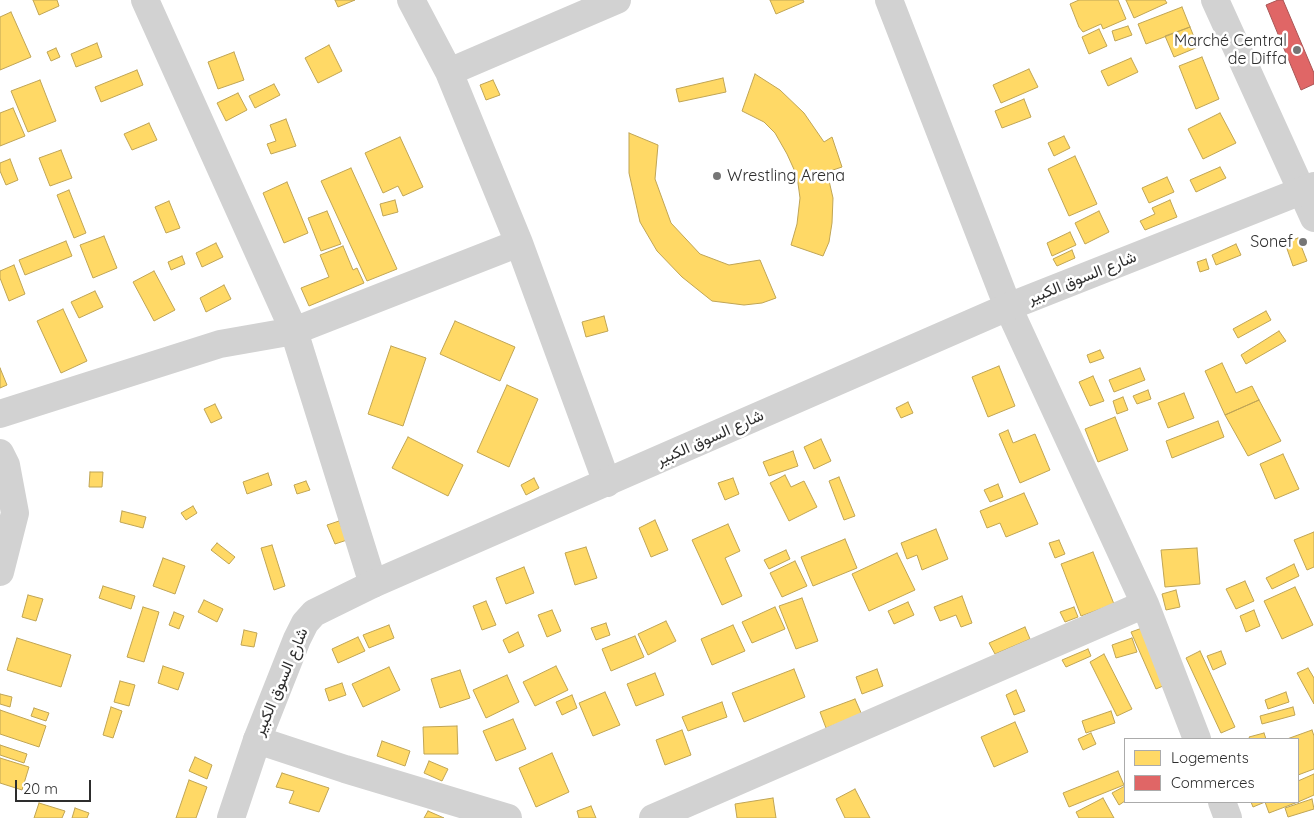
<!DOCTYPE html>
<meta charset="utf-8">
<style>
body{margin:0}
#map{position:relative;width:1314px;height:818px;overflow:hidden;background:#fff;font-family:Quicksand,sans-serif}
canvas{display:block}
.legend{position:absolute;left:1124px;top:738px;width:175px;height:65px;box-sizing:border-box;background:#fff;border:1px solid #ababab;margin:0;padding:6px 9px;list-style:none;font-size:15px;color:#2d2d2d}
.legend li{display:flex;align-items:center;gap:10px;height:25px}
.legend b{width:25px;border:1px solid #ababab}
.scale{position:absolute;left:15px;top:780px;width:76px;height:22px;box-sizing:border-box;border:2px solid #2d2d2d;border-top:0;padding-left:6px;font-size:15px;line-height:18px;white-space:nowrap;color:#2d2d2d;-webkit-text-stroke:4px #fff;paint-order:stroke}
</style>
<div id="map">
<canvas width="1314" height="818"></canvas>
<ul class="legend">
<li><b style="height:14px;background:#ffd966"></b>Logements</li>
<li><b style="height:14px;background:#e06666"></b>Commerces</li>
</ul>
<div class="scale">20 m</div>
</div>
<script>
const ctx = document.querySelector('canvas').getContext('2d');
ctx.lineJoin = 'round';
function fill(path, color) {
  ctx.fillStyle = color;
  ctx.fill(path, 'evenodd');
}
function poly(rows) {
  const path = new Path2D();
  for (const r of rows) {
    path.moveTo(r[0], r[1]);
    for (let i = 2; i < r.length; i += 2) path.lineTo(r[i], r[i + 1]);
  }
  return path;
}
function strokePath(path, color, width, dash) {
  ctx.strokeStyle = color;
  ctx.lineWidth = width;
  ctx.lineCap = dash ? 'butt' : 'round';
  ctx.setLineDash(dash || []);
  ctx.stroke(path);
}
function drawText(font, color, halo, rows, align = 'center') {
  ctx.font = font + ' Quicksand,Vazirmatn,sans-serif';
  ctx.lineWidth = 5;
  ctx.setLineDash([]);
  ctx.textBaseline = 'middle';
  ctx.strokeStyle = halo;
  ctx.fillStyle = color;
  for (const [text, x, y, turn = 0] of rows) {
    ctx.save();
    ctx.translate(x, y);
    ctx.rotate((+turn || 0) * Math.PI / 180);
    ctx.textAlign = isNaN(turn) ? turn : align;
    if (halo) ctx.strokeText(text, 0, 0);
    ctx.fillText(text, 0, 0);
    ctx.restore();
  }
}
const homes = poly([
 [33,0,57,0,59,6,39,15,33,0],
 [335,0,355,0,338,7,335,0],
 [770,0,803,0,804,2,776,14,770,0],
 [1079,0,1118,0,1126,19,1103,29,1101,24,1083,32,1079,27,1070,4,1079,0],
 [1126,0,1165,0,1167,3,1134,18,1126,0],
 [1182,7,1190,27,1146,44,1138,24,1182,7],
 [11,12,31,57,0,70,0,17,11,12],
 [1128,26,1132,35,1115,41,1112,31,1128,26],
 [1190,27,1198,47,1174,57,1165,36,1190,27],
 [1099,29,1107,46,1089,54,1082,37,1099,29],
 [97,43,102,57,76,67,71,54,97,43],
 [329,45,342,71,318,83,305,58,329,45],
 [56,48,60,57,51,61,47,52,56,48],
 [234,52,244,80,218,89,208,62,234,52],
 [1202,57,1219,99,1196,109,1179,66,1202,57],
 [1131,58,1138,72,1108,86,1101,71,1131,58],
 [1029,69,1038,87,1001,103,993,85,1029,69],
 [137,70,143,85,101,102,95,87,137,70],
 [755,74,780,90,804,113,824,142,832,137,842,167,827,172,833,198,832,223,829,242,823,256,791,245,797,224,800,198,797,176,787,154,775,133,764,122,742,111,755,74],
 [723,78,726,92,679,102,676,89,723,78],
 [40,80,56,121,28,132,11,91,40,80],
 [493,80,500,95,486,100,480,85,493,80],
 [274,84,280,95,255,108,249,96,274,84],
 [238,93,247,110,226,121,217,103,238,93],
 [1024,99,1031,117,1002,128,995,111,1024,99],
 [13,108,25,136,0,146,0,113,13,108],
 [1220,113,1236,143,1203,159,1188,129,1220,113],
 [286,119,296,146,271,154,267,144,276,141,270,125,286,119],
 [149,123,157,140,132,150,124,134,149,123],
 [629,133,658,145,655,179,671,223,700,254,729,265,760,260,776,298,762,303,744,305,712,301,682,277,657,251,640,222,629,173,629,133],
 [1064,136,1070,148,1054,156,1048,143,1064,136],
 [400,137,423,187,403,196,398,186,383,193,365,153,400,137],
 [61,150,72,178,50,186,39,158,61,150],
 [1075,156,1097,204,1069,216,1048,169,1075,156],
 [10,159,18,180,6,185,0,171,0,163,10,159],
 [1220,167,1226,178,1196,192,1190,180,1220,167],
 [351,168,397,269,367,281,321,181,351,168],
 [1167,177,1174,192,1149,203,1142,188,1167,177],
 [287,182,308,233,284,243,263,193,287,182],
 [69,190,86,233,74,238,57,195,69,190],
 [395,200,398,212,383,216,380,204,395,200],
 [1170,200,1177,217,1145,230,1140,221,1155,214,1152,208,1170,200],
 [169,201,180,228,166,233,155,207,169,201],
 [327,211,341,244,321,251,308,218,327,211],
 [1099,211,1109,232,1085,244,1075,223,1099,211],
 [1070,232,1076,245,1052,256,1047,243,1070,232],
 [104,236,117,268,93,278,80,245,104,236],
 [1298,238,1307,261,1293,266,1285,243,1298,238],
 [66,241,72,256,25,275,19,260,66,241],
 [216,243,223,257,202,267,196,253,216,243],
 [1236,244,1241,255,1216,265,1212,255,1236,244],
 [343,246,353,270,357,268,364,283,309,306,301,288,329,277,320,255,343,246],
 [1072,250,1075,258,1057,266,1053,259,1072,250],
 [182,256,185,264,171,270,168,262,182,256],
 [1206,259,1209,269,1200,272,1197,262,1206,259],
 [14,265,25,294,9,301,0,278,0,271,14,265],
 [154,271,175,310,154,321,133,282,154,271],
 [224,285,231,299,206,312,200,298,224,285],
 [95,291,103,307,79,318,71,302,95,291],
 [63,309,87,361,61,373,37,321,63,309],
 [1266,311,1271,320,1238,338,1233,329,1266,311],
 [604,316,608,331,586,337,582,322,604,316],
 [455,321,515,347,500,381,440,354,455,321],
 [1279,331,1286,341,1246,364,1241,355,1279,331],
 [391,346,426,358,403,426,368,414,391,346],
 [1100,350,1104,358,1090,363,1087,355,1100,350],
 [1222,363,1236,393,1252,386,1259,400,1225,415,1205,371,1222,363],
 [999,366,1015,406,988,417,972,377,999,366],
 [0,368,7,385,0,388,0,368],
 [1140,368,1145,380,1114,392,1109,380,1140,368],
 [1093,376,1104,401,1090,406,1079,382,1093,376],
 [507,385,538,399,509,467,477,452,507,385],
 [1148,390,1151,399,1137,404,1133,396,1148,390],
 [1184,393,1194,418,1168,428,1158,403,1184,393],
 [1123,397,1128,410,1117,414,1113,401,1123,397],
 [1259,400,1281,441,1248,456,1225,415,1259,400],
 [908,402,913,413,901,418,896,408,908,402],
 [215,404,222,418,211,423,204,409,215,404],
 [1115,417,1128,450,1098,462,1085,429,1115,417],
 [1218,421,1224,437,1172,458,1166,441,1218,421],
 [1008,430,1013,443,1035,434,1050,470,1020,483,999,434,1008,430],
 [408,437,463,465,448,496,392,468,408,437],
 [821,439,831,461,814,469,804,447,821,439],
 [793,451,798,466,769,476,763,462,793,451],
 [1283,454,1299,489,1275,499,1260,464,1283,454],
 [90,472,103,472,102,487,89,487,90,472],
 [268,473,272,485,247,494,243,482,268,473],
 [785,475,791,487,804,481,817,507,789,521,770,483,785,475],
 [839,477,855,516,844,520,829,481,839,477],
 [534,478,539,488,526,495,521,485,534,478],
 [733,478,739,494,725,500,718,483,733,478],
 [306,481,310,490,297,494,294,485,306,481],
 [998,484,1003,497,990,502,984,490,998,484],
 [1024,493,1038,524,1006,537,1000,523,987,528,980,511,1024,493],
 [193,506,197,513,186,520,181,513,193,506],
 [122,511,146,517,143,528,120,522,122,511],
 [655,520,668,550,651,557,639,528,655,520],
 [339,521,347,540,335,544,327,525,339,521],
 [728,524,740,551,725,558,742,596,722,605,692,540,728,524],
 [936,529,948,559,922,570,917,555,907,559,901,543,936,529],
 [1314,532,1314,567,1307,570,1294,540,1314,532],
 [845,539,857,568,813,586,801,557,845,539],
 [1059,540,1065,554,1055,558,1049,543,1059,540],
 [217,543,235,557,229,564,211,550,217,543],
 [272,545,285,586,274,590,261,548,272,545],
 [586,547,597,578,575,585,565,553,586,547],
 [1197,548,1200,584,1165,587,1161,550,1197,548],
 [786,550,790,559,769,569,764,560,786,550],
 [1093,552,1114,604,1081,616,1061,564,1093,552],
 [897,553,915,590,869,611,852,574,897,553],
 [163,558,185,566,175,594,153,586,163,558],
 [795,561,807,586,782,597,770,573,795,561],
 [1294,564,1299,576,1272,589,1266,578,1294,564],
 [524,567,534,593,506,604,496,578,524,567],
 [1245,581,1254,601,1236,609,1226,589,1245,581],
 [103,586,135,596,131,609,99,598,103,586],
 [1295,587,1313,625,1282,639,1264,601,1295,587],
 [1176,590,1180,607,1166,610,1162,594,1176,590],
 [28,595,43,599,36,621,22,617,28,595],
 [962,596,972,623,961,627,956,615,940,621,934,607,962,596],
 [802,598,818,641,796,649,779,606,802,598],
 [204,600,223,609,217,622,198,612,204,600],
 [486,601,496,625,482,630,473,606,486,601],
 [908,602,914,615,894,624,888,611,908,602],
 [143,607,159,612,144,662,127,657,143,607],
 [775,607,785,629,752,643,742,622,775,607],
 [1074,607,1078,617,1065,622,1060,612,1074,607],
 [552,610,561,631,547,637,538,615,552,610],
 [1254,610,1260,626,1246,632,1240,616,1254,610],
 [174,612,184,616,179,629,169,625,174,612],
 [666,621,676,641,648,655,638,634,666,621],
 [606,623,610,635,596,640,591,628,606,623],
 [389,625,394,638,369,648,363,635,389,625],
 [733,625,745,651,712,665,701,639,733,625],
 [1025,627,1030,639,995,654,989,643,1025,627],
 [1145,627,1170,683,1156,689,1131,632,1145,627],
 [244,630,257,633,254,647,241,645,244,630],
 [518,632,524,646,509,653,503,640,518,632],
 [635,636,644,657,611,671,602,649,635,636],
 [358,637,365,651,338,663,332,649,358,637],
 [17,638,71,655,61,687,7,670,17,638],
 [1132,638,1137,652,1116,658,1112,645,1132,638],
 [1088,649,1091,656,1066,667,1062,660,1088,649],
 [1200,651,1235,727,1221,733,1186,658,1200,651],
 [1221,651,1226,664,1213,670,1207,656,1221,651],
 [1104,654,1132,709,1117,716,1090,662,1104,654],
 [163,666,184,673,178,690,158,683,163,666],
 [556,666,568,690,535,706,523,682,556,666],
 [389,667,400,690,363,707,352,684,389,667],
 [1308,668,1314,678,1314,704,1297,673,1308,668],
 [794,669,805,697,744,722,732,693,794,669],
 [877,669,883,686,862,694,856,677,877,669],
 [460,670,470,698,440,708,431,679,460,670],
 [655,673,664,695,636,706,627,684,655,673],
 [507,675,519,702,486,718,473,690,507,675],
 [120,681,135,685,129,706,114,702,120,681],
 [342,683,346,695,329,701,325,689,342,683],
 [1016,690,1025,711,1014,715,1006,695,1016,690],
 [605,692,620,725,593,736,579,703,605,692],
 [1286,692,1289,702,1268,709,1265,700,1286,692],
 [0,694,12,697,10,707,0,704,0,694],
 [572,695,577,708,562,715,556,702,572,695],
 [855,699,862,715,826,728,820,712,855,699],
 [722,702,727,717,688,731,682,717,722,702],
 [111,707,122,711,113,738,103,735,111,707],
 [1293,707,1295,715,1262,724,1260,716,1293,707],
 [34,708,49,713,46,721,31,716,34,708],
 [0,710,46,726,39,747,0,734,0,710],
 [1111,711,1115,723,1086,733,1082,721,1111,711],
 [513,719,526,749,496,761,483,731,513,719],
 [1015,722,1028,752,994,767,981,737,1015,722],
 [457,726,458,754,424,754,423,727,457,726],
 [682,730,691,755,665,765,656,740,682,730],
 [1312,730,1314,736,1314,769,1298,775,1298,739,1287,739,1312,730],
 [1091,733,1096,744,1083,750,1078,739,1091,733],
 [1264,733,1266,739,1250,739,1249,737,1264,733],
 [382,741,410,751,405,766,377,756,382,741],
 [0,745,27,754,24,763,0,755,0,745],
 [552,753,569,792,536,807,519,768,552,753],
 [195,757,212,765,207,779,189,771,195,757],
 [0,758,29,767,22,790,0,783,0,758],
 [429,761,448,769,442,781,424,773,429,761],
 [1118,771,1124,785,1069,807,1063,793,1118,771],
 [282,773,329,788,319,812,289,803,294,791,276,787,282,773],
 [1314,774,1314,795,1298,802,1298,781,1314,774],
 [189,780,207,787,196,818,176,818,189,780],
 [1125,786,1125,801,1119,805,1112,793,1125,786],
 [855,789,870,818,845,818,836,799,855,789],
 [773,798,776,818,737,818,735,804,773,798],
 [1103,798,1114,818,1079,818,1076,812,1103,798],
 [1312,799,1314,809,1288,817,1285,808,1312,799],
 [1251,802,1298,802,1269,813,1265,802,1253,807,1251,802],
 [39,803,65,811,62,818,34,818,39,803],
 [591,806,596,818,579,818,577,811,591,806],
 [75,808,89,813,87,818,72,818,75,808],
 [428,811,444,818,424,818,428,811]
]);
fill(homes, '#ffd966');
strokePath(homes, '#c0a555', 1);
const shops = poly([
 [1278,0,1283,0,1314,73,1314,84,1301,90,1266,5,1278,0]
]);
fill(shops, '#e06666');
strokePath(shops, '#a55', 1);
strokePath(poly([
 [145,0,294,331,373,584],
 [411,0,449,72,519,243,607,483],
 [889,0,1008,307,1145,604,1197,739],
 [1215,0,1314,218],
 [449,72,617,0],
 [0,414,220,344,294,331,519,243],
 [0,453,6,465,15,513,0,572],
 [257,740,345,769,508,818],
 [1222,802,1228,818],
 [653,818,1145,604]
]), '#d2d2d2', 28);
strokePath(poly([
 [231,818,257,740,297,639,305,623,314,613,373,584,1008,307,1314,186]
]), '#d2d2d2', 28);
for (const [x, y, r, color] of [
 [1297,50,5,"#767676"],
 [717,176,5,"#767676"],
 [1303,242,5,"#767676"]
]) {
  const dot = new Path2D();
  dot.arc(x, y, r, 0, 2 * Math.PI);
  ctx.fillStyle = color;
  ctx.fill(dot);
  strokePath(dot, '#fff', 2);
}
drawText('16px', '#2d2d2d', '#fff', [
 ["Marché Central",1287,41],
 ["de Diffa",1287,59],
 ["Wrestling Arena",727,176,"left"],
 ["Sonef",1293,242]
], 'right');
drawText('16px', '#2d2d2d', '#fff', [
 ["شارع السوق الكبير",1082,278,-22],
 ["شارع السوق الكبير",710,438,-24],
 ["شارع السوق الكبير",281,682,-67]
]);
</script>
